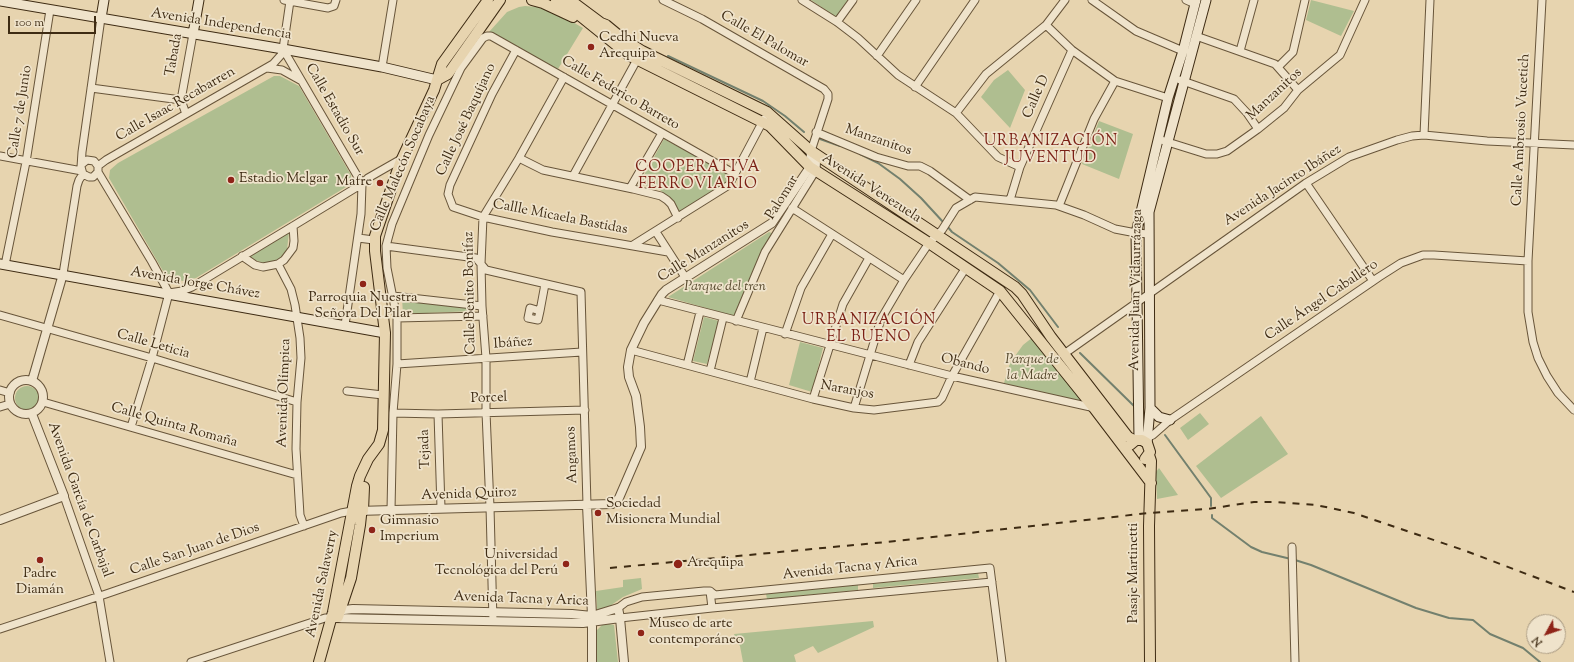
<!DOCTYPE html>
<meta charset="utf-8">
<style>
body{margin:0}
#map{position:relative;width:1574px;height:662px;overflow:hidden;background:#e7d4af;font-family:"Sorts Mill Goudy",serif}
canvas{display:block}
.north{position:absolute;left:1526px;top:614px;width:40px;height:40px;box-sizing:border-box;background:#efe3cb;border:1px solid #a89981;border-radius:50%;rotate:230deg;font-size:11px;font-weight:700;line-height:16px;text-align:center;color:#3e2b13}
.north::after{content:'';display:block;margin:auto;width:14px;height:18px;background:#8f2418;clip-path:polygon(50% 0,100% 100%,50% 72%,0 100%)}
.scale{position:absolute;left:8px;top:16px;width:88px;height:18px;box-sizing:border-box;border:2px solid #3e2b13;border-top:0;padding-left:5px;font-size:12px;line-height:14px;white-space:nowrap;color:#3e2b13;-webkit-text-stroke:3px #efe3cb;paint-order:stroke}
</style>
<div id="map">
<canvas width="1574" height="662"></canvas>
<div class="north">N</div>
<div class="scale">100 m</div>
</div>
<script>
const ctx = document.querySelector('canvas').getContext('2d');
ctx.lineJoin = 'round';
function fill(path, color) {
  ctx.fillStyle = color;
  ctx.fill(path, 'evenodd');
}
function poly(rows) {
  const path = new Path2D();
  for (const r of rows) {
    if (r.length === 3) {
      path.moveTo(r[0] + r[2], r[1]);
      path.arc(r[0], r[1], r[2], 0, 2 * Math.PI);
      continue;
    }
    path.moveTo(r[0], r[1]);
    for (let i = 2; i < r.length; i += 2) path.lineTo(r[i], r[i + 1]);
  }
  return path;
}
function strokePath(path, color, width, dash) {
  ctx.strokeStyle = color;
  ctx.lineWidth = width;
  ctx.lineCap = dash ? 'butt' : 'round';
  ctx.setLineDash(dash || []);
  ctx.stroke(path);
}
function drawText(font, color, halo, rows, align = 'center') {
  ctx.font = font + ' "Sorts Mill Goudy",serif';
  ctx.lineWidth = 3.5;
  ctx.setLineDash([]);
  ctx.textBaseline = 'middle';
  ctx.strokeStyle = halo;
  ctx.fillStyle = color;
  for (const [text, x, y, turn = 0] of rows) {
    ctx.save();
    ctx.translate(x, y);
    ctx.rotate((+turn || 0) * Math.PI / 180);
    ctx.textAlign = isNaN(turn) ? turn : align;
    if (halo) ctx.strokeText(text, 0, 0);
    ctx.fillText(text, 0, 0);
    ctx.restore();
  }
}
fill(poly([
 [811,0,848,0,836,17],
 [1311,0,1354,11,1341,36,1306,20],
 [525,6,537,7,564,17,583,28,558,69,489,32,507,12,519,7],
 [1008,70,1025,90,1010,128,981,97,994,80],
 [274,76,280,76,299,86,351,175,351,181,346,187,196,278,183,281,172,278,163,271,109,178,110,170,118,163],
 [1099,121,1133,134,1119,179,1082,164],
 [664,139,731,175,725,185,681,215,672,200,660,190,639,184],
 [289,232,287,250,281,258,272,262,263,263,247,257],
 [769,232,774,234,740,318,668,297],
 [402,298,474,307,474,311,403,314],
 [704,317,719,321,707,364,693,361],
 [1033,337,1082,399,1077,403,1004,383,1010,363,1023,345],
 [800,342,823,348,812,392,789,385],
 [27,398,12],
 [1200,413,1209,424,1188,440,1180,428],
 [1261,416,1288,454,1221,498,1196,466],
 [1159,468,1178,495,1157,499,1156,472],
 [978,573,979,578,873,588,873,584],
 [641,578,642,589,623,597,604,610,597,609,596,591,623,587,623,580],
 [858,585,858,590,767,599,766,594],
 [873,621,874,627,818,653,813,646,794,655,796,662,743,662,740,646,736,641,734,634],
 [609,624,614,625,618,662,595,662,597,630,602,625]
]), '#afbe90');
strokePath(poly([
 [668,56,763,101,785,116,804,132],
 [820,139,840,146],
 [860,154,878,163,900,179,921,198,944,223],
 [947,226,952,232,998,263,1030,290,1058,327],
 [1080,353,1135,407],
 [1165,435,1211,498,1211,506],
 [1212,515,1212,518,1251,547,1262,552,1291,559],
 [1295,560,1311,565,1416,608,1449,618,1473,620,1490,634,1523,648,1540,662]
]), '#73806e', 2);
const minor = poly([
 [284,0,328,8,334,6,336,0],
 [663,0,702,19,824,89,828,94,828,99,811,151],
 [802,0,837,22,858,38,898,75,956,113,998,157,1020,167],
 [1092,0,1136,31,1183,51],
 [1186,0,1195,4],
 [1542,0,1528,261,1528,312,1533,342,1538,358,1547,376,1558,393,1574,410],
 [837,22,853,0],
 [1046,25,1072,50,1115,81,1168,98],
 [1196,36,1275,64,1298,90],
 [283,49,362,184,361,214,345,325],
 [516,50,492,94,450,185,448,194,453,207,483,217,552,232,668,252],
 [1240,51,1254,0],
 [877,56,916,0],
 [382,67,393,0],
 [1278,67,1293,52,1305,0],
 [267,68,282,70,300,80],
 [1180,80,1234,99,1247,113,1258,129],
 [915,87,975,0],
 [91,88,181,100],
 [956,113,986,74,1046,25,1065,0],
 [186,114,181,100,193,34],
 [816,132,876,157,908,166,920,166,930,171,970,200],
 [1424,135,1430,0],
 [1158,139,1206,154,1217,154,1227,151,1258,129,1284,108,1298,90,1340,55,1365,0],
 [0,156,82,171],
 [519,158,543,170,633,189,661,196,667,200,671,204,678,218],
 [82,164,87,160,94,161,98,166,98,172,93,177,89,177,83,174,81,167,82,152,101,18],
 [98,166,106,160,273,64,281,55,283,49,290,1],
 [98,172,152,262,169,293],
 [573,176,639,56],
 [1306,183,1373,281],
 [630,188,662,133],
 [1010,200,1020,167,1072,50],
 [1059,206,1094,119,1115,81],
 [792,208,904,280],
 [656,232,685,277],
 [358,238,374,240],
 [633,245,729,185,764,119],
 [386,246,476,258,486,270,581,292,587,505],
 [242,256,255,265,263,267,278,264,284,260,293,248,294,241,293,226],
 [278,264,291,289,295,305,300,338,301,358,297,402,296,449,300,515,304,526],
 [5,265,26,162,50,10],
 [63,274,77,186,79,180,83,174],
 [169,293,182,291,192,287,293,226,362,184,368,178,403,158],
 [393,296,482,306],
 [658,300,952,376,1095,408],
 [540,311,530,308,528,318,538,320,540,311,545,284],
 [0,315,152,358,297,402],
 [397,318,483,316],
 [736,321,765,252,816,170,817,154],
 [785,334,801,288,832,234],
 [631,350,813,399,854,408,874,410,938,402,942,398,952,376,1000,291],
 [1064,354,1306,183,1349,157,1397,140,1412,136,1424,135,1487,141,1574,145],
 [397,364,582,352],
 [687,365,700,312],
 [909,365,918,342,965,269],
 [710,371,723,318],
 [750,382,763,328],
 [0,390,10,393],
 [347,391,383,395],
 [813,399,843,304,869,258],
 [43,402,297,475],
 [0,407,10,404],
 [854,408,881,319,904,280,929,243,942,230,956,208,975,197,1056,205,1084,215,1115,229,1136,233,1149,234],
 [393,413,438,414,585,410],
 [438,414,441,508],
 [131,427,152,358,169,293],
 [1144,439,1153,435,1170,420,1379,277,1401,263,1423,255,1434,255,1528,261],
 [64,496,99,596,110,662],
 [391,510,393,413,397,364,397,318,387,268,386,246,392,224,429,135,461,68,483,38,487,36,491,36,735,174],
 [1292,547,1295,662],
 [710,591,712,608],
 [618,608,626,602,642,597,704,591,710,591,715,595,990,568,1002,662],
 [620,618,712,608,992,582],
 [493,621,490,507,486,412,486,358,482,306,481,264,483,217,519,158,564,77],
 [0,629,106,594,341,513,352,511],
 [191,662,325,618,332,618]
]);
const tertiary = poly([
 [26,397,17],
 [32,381,63,274],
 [587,505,592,616,592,662],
 [357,511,612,504,616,502,619,498,641,447,640,427,636,396,629,377,628,367,631,350,644,323,662,294,666,290,772,223,810,167,811,151],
 [0,520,64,496,32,414],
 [335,611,353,609,572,614,592,616,618,608,620,618,624,662],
 [333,618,583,623,620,618]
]);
const secondary = poly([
 [0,1,283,49,382,67,437,80],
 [101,18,104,0],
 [193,34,199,0],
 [0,264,385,333],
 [1150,408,1159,417,1170,420],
 [1139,439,1136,233,1168,98,1183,51,1196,0],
 [1147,443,1150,408,1149,212,1206,0]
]);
const primary = poly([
 [532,0,543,3,573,17],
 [556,0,578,14,630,56,770,126,810,167,929,243,1000,291,1094,408,1151,483],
 [570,0,601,23,606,25,623,39,642,51,767,112,811,151,1015,287,1022,294,1051,337,1128,437,1134,440],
 [437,80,448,74,500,0],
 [1130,445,1136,440,1142,440,1147,443,1150,452,1145,459],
 [1149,455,1151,461,1149,526,1150,662],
 [338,617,351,578,360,525,364,487,363,511],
 [319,662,333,612,357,486,360,476,368,459,379,444,383,430,385,333,375,251,375,236,400,163,434,90,442,64,488,0]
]);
strokePath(minor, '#68553a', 9);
strokePath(tertiary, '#68553a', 10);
strokePath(secondary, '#3e2b13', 11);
strokePath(primary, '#3e2b13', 12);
strokePath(minor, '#efe3cb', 7);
strokePath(tertiary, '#efe3cb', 8);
strokePath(secondary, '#efe3cb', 9);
strokePath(primary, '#e7d4af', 10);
strokePath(poly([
 [610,568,897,541,1149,513,1207,509,1254,502,1275,502,1316,505,1354,513,1466,551,1574,592]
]), '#3e2b13', 2, [7, 7]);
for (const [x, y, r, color] of [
 [591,47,4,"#8f2418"],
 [231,180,4,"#8f2418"],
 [380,183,4,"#8f2418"],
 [363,284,4,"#8f2418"],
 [598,513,4,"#8f2418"],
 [372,530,4,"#8f2418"],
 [40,560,4,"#8f2418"],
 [566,564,4,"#8f2418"],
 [678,564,5,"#8f2418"],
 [641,633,4,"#8f2418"]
]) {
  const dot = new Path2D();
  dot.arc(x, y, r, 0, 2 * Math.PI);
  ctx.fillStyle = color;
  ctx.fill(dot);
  strokePath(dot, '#efe3cb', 1.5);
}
drawText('14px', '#3e2b13', '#efe3cb', [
 ["Avenida Independencia",221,25,9],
 ["Calle El Palomar",764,40,30],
 ["Tabada",175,55,-80],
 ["Calle Federico Barreto",620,94,30],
 ["Manzanitos",1275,95,-43],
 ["Calle D",1037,97,-66],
 ["Calle Isaac Recabarren",176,105,-30],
 ["Calle Estadio Sur",334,110,60],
 ["Calle 7 de Junio",21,112,-81],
 ["Calle José Baquíjano",467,120,-65],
 ["Calle Ambrosio Vucetich",1522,130,-87],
 ["Manzanitos",878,141,19],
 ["Calle Malecón Socabaya",404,164,-67],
 ["Avenida Jacinto Ibáñez",1283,186,-33],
 ["Avenida Venezuela",871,189,33],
 ["Palomar",783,198,-58],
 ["Callle Micaela Bastidas",560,218,11],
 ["Calle Manzanitos",704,252,-32],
 ["Avenida Jorge Chávez",195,284,10],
 ["Avenida Juan Vidaurrázaga",1137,290,-89],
 ["Calle Benito Bonifaz",471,293,-91],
 ["Calle Ángel Caballero",1322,301,-34],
 ["Ibáñez",513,344,-4],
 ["Calle Leticia",153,345,16],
 ["Obando",965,365,14],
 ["Naranjos",847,391,10],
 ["Avenida Olímpica",285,393,-88],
 ["Porcel",489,399,-2],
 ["Calle Quinta Romaña",174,426,16],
 ["Tejada",426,449,-92],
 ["Angamos",573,455,-92],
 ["Avenida Quiroz",469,495,-2],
 ["Avenida García de Carbajal",79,500,70],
 ["Calle San Juan de Dios",195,550,-19],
 ["Avenida Tacna y Arica",850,569,-6],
 ["Pasaje Martinetti",1135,573,-90],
 ["Avenida Salaverry",323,584,-78],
 ["Avenida Tacna y Arica",521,600,2]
]);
drawText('14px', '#3e2b13', '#efe3cb', [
 ["Cedhi Nueva",599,39],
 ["Arequipa",599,55],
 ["Estadio Melgar",239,180],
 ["Mafre",372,183,"right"],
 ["Parroquia Nuestra",363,299,"center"],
 ["Señora Del Pilar",363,315,"center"],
 ["Sociedad",606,505],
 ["Misionera Mundial",606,521],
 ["Gimnasio",380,522],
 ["Imperium",380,538],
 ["Universidad",558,556,"right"],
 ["Tecnológica del Perú",558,572,"right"],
 ["Arequipa",687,564],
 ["Padre",40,575,"center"],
 ["Diamán",40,591,"center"],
 ["Museo de arte",649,625],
 ["contemporáneo",649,641]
], 'left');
drawText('italic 14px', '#55482c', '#efe3cb', [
 ["Parque del tren",725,288],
 ["Parque de",1032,361],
 ["la Madre",1032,377]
]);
ctx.letterSpacing = '1px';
drawText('15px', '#7a1f14', '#efe3cb', [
 ["URBANIZACIÓN",1051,142],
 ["JUVENTUD",1051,159],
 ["COOPERATIVA",698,168],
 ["FERROVIARIO",698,185],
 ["URBANIZACIÓN",869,321],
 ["EL BUENO",869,338]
]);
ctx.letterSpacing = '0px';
</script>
